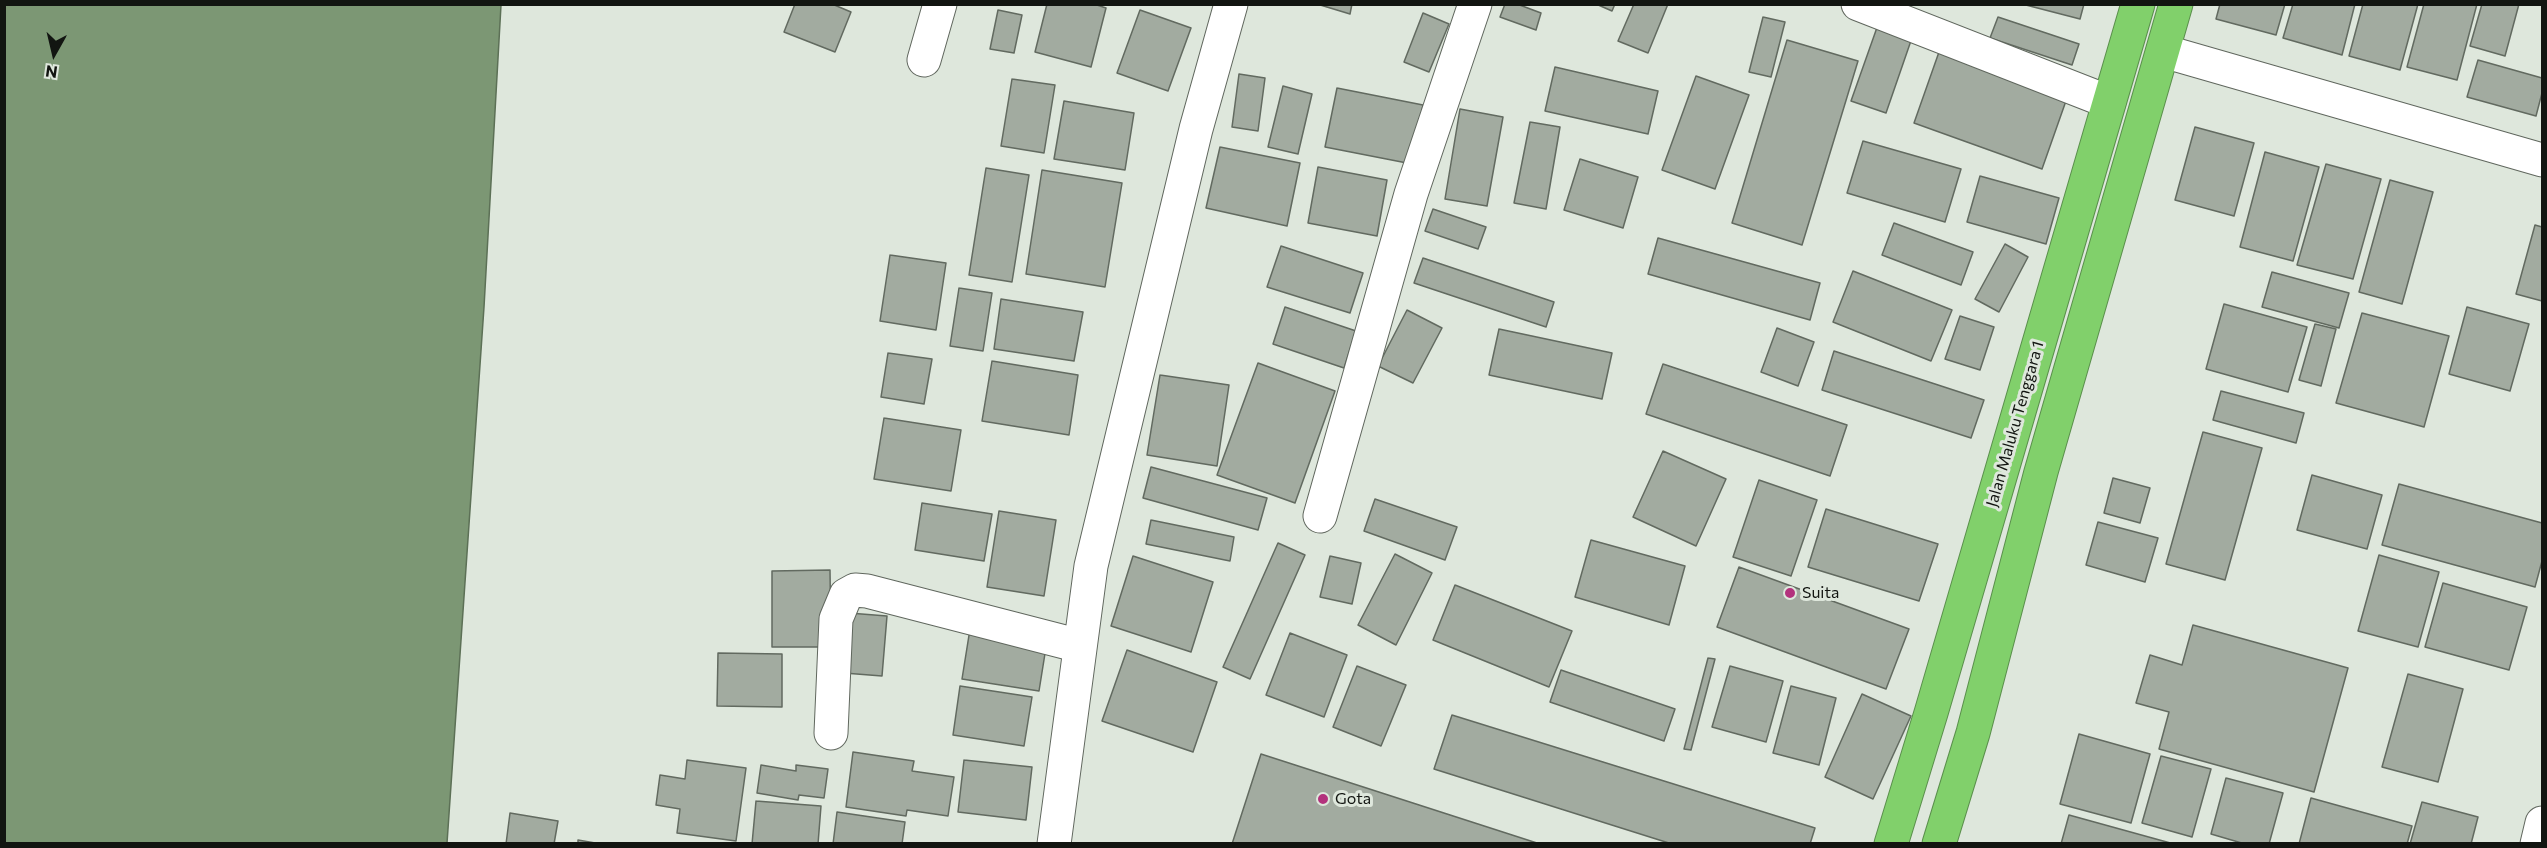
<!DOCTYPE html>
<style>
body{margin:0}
#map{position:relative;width:2547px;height:848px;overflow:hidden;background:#dee7dc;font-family:Commissioner,sans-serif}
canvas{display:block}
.frame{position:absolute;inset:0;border:6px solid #121511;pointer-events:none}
.north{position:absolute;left:24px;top:24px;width:60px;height:60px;-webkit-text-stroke:4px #dee7dc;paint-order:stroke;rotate:188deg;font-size:16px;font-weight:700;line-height:24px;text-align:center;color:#121511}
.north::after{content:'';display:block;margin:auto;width:21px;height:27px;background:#121511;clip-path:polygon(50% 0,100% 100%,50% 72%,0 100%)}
</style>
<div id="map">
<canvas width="2547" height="848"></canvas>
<div class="frame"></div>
<div class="north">N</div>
</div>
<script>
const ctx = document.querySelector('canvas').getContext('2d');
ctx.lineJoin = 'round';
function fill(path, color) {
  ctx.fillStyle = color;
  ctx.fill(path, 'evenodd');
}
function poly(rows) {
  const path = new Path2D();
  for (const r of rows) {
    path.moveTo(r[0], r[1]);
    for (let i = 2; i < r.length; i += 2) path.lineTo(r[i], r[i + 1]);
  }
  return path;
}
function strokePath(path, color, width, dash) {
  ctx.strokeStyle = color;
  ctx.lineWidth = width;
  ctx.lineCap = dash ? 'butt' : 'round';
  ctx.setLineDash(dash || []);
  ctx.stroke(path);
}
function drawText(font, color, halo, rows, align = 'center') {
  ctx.font = font + ' Commissioner,sans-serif';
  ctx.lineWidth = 6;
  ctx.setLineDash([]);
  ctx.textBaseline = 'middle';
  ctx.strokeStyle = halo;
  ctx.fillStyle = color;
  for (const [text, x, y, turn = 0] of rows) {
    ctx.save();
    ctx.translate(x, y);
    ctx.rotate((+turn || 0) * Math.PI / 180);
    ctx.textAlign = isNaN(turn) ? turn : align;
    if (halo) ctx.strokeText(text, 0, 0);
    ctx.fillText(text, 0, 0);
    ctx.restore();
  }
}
const water = poly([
 [5,4,501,5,484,307,447,843,5,843,5,4]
]);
fill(water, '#7c9774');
strokePath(water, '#5c7056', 1.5);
const building = poly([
 [795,4,832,4,851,12,835,52,784,32,795,4],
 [1047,4,1094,4,1106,8,1091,67,1035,52,1047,4],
 [1317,4,1352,4,1350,14,1317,4],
 [1505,4,1517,4,1541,13,1536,30,1500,17,1505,4],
 [1596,4,1615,4,1612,11,1596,4],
 [1634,4,1668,4,1648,53,1618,41,1634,4],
 [2022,4,2084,4,2080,19,2022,4],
 [2220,4,2285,4,2276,35,2216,19,2220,4],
 [2293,4,2355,4,2342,55,2283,38,2293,4],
 [2363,4,2418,4,2400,70,2349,56,2363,4],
 [2424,4,2477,4,2457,80,2407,67,2424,4],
 [2482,4,2519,4,2505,56,2470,46,2482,4],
 [998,10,1022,15,1014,53,990,49,998,10],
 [1140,10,1191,28,1168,91,1117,73,1140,10],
 [1423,13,1449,24,1429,72,1404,62,1423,13],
 [1763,17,1785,22,1771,77,1749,72,1763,17],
 [1998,17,2079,44,2072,65,1990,38,1998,17],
 [1880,19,1914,32,1886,113,1851,101,1880,19],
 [1787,40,1858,61,1802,245,1732,223,1787,40],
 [1939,52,2067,98,2042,169,1914,123,1939,52],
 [2478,60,2542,78,2542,93,2536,116,2467,97,2478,60],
 [1555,67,1658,91,1648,134,1545,111,1555,67],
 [1239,74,1265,78,1258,131,1232,127,1239,74],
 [1696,76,1749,95,1715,189,1662,170,1696,76],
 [1012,79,1055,85,1044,153,1001,146,1012,79],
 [1283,86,1312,94,1298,154,1268,147,1283,86],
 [1337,88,1423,105,1412,164,1325,147,1337,88],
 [1064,101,1134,113,1125,170,1054,159,1064,101],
 [1460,109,1503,117,1487,206,1445,199,1460,109],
 [1530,122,1560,127,1546,209,1514,203,1530,122],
 [2195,127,2254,143,2234,216,2175,200,2195,127],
 [1863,141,1961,169,1945,222,1847,193,1863,141],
 [1220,147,1300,163,1287,226,1206,208,1220,147],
 [2265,152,2319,167,2293,261,2240,247,2265,152],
 [1580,159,1638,177,1623,228,1564,210,1580,159],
 [2326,164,2381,179,2353,279,2297,265,2326,164],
 [1318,167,1387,180,1377,236,1308,223,1318,167],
 [986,168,1029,175,1012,282,969,275,986,168],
 [1042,170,1122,183,1105,287,1026,274,1042,170],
 [1980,176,2059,198,2046,244,1967,222,1980,176],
 [2390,180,2433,192,2402,304,2359,292,2390,180],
 [1433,209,1486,227,1478,249,1425,231,1433,209],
 [1894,223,1973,252,1961,285,1882,255,1894,223],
 [2535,225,2542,227,2542,301,2516,294,2535,225],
 [1658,238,1820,283,1810,320,1648,274,1658,238],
 [2005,244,2028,257,1999,312,1975,299,2005,244],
 [1281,246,1363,273,1350,313,1267,287,1281,246],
 [890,255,946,263,936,330,880,321,890,255],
 [1423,258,1554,302,1546,327,1414,283,1423,258],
 [1853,271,1952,310,1931,361,1833,322,1853,271],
 [2272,272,2349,293,2339,328,2262,307,2272,272],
 [959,288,992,293,983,351,950,346,959,288],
 [1001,299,1083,312,1074,361,994,349,1001,299],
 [2224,304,2307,327,2288,392,2206,369,2224,304],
 [1285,307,1356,331,1344,368,1273,344,1285,307],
 [2467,307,2529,324,2510,391,2449,374,2467,307],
 [1407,310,1442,328,1413,383,1378,366,1407,310],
 [2362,313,2449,336,2424,427,2336,403,2362,313],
 [1960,316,1994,327,1980,370,1945,359,1960,316],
 [2315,324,2336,329,2321,386,2299,380,2315,324],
 [1777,328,1814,342,1798,386,1761,372,1777,328],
 [1499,329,1612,353,1602,399,1489,375,1499,329],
 [1834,351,1984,400,1971,438,1822,390,1834,351],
 [888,353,932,359,924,404,881,397,888,353],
 [992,361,1078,375,1069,435,982,421,992,361],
 [1258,363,1335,391,1295,503,1217,475,1258,363],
 [1663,364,1847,425,1830,476,1646,414,1663,364],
 [1160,375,1229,385,1217,466,1147,455,1160,375],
 [2221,391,2304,413,2296,443,2213,420,2221,391],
 [884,418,961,430,951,491,874,479,884,418],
 [2203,432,2262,448,2225,580,2166,564,2203,432],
 [1663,451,1726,479,1696,546,1633,517,1663,451],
 [1151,467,1267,498,1258,530,1143,498,1151,467],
 [2312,475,2382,495,2367,549,2297,530,2312,475],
 [2113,478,2150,488,2140,523,2104,513,2113,478],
 [1759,480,1817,500,1791,576,1733,557,1759,480],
 [2399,484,2542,523,2542,561,2535,587,2382,545,2399,484],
 [1375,499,1457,527,1445,560,1364,531,1375,499],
 [922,503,992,514,984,561,915,550,922,503],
 [1826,509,1938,544,1919,601,1808,567,1826,509],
 [999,511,1056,520,1044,596,987,587,999,511],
 [1151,520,1234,537,1230,561,1146,544,1151,520],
 [2098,522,2158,538,2145,582,2086,565,2098,522],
 [1591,540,1685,566,1669,625,1575,597,1591,540],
 [1278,543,1305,555,1250,679,1223,667,1278,543],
 [1395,554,1432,573,1396,645,1358,625,1395,554],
 [2379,555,2439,572,2418,647,2358,631,2379,555],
 [1133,556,1213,582,1191,652,1111,626,1133,556],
 [1330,556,1361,563,1352,604,1320,597,1330,556],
 [1739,567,1909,629,1886,689,1717,627,1739,567],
 [830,570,831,647,772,647,772,571,830,570],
 [2443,583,2527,607,2509,670,2425,647,2443,583],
 [1455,585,1572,631,1549,687,1433,640,1455,585],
 [849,613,887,616,882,676,844,673,849,613],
 [2193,625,2348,668,2314,792,2159,749,2169,712,2136,703,2150,655,2182,665,2193,625],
 [970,629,1047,641,1039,691,962,679,970,629],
 [1290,633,1347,655,1324,717,1266,695,1290,633],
 [1127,650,1217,682,1193,752,1102,721,1127,650],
 [718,653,782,654,782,707,717,706,718,653],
 [1708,658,1715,659,1691,750,1684,749,1708,658],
 [1357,666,1406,685,1381,746,1333,727,1357,666],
 [1730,666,1783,681,1766,742,1712,727,1730,666],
 [1561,670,1675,709,1664,741,1550,702,1561,670],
 [2408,674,2463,689,2438,782,2382,767,2408,674],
 [960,686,1032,697,1024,746,953,735,960,686],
 [1791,686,1836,698,1819,765,1773,753,1791,686],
 [1862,694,1911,716,1873,799,1825,777,1862,694],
 [1452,715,1815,828,1810,844,1672,844,1434,769,1452,715],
 [2079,734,2150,754,2131,823,2060,804,2079,734],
 [853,752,914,761,912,771,954,777,948,816,907,810,906,816,846,807,853,752],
 [1261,754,1540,844,1232,844,1261,754],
 [2161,756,2211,769,2192,837,2142,823,2161,756],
 [687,760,746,768,736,841,677,833,680,809,656,805,660,775,685,779,687,760],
 [964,760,1032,767,1026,820,958,812,964,760],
 [761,765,796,771,796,765,828,769,824,798,799,795,798,800,757,793,761,765],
 [2226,778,2283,793,2269,844,2245,844,2211,834,2226,778],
 [2311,798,2412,826,2407,844,2299,844,2311,798],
 [756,801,821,806,818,844,752,844,756,801],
 [2422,802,2478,817,2471,844,2410,844,2422,802],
 [837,812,905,822,902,844,833,844,837,812],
 [510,813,558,821,554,844,506,844,510,813],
 [2069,815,2174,844,2061,844,2069,815],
 [578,840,601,844,578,844,578,840]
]);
fill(building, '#a2aba0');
strokePath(building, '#626a60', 1.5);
const minor = poly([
 [1858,4,2109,102],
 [2163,51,2542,160],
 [924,60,940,4],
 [1320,516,1411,194,1475,4],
 [831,733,836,619,846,595,855,590,867,591,1080,646],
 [1054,844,1091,566,1196,129,1231,4],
 [2537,844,2542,823]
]);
const highway = poly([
 [1891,844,1931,713,2138,4],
 [1939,844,1973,733,2041,472,2176,4]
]);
strokePath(minor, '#60675e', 35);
strokePath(highway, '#5a8f4c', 35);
strokePath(minor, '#fff', 33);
strokePath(highway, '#81d06b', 33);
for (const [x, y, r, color] of [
 [1790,593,6,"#b3327d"],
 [1323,799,6,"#b3327d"]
]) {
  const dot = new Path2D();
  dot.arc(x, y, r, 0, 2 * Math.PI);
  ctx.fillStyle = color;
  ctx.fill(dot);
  strokePath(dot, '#dee7dc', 2);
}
drawText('16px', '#121511', '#dee7dc', [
 ["Jalan Maluku Tenggara 1",2015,424,-74]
]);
drawText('16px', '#121511', '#dee7dc', [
 ["Suita",1802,593],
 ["Gota",1335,799]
], 'left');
</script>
